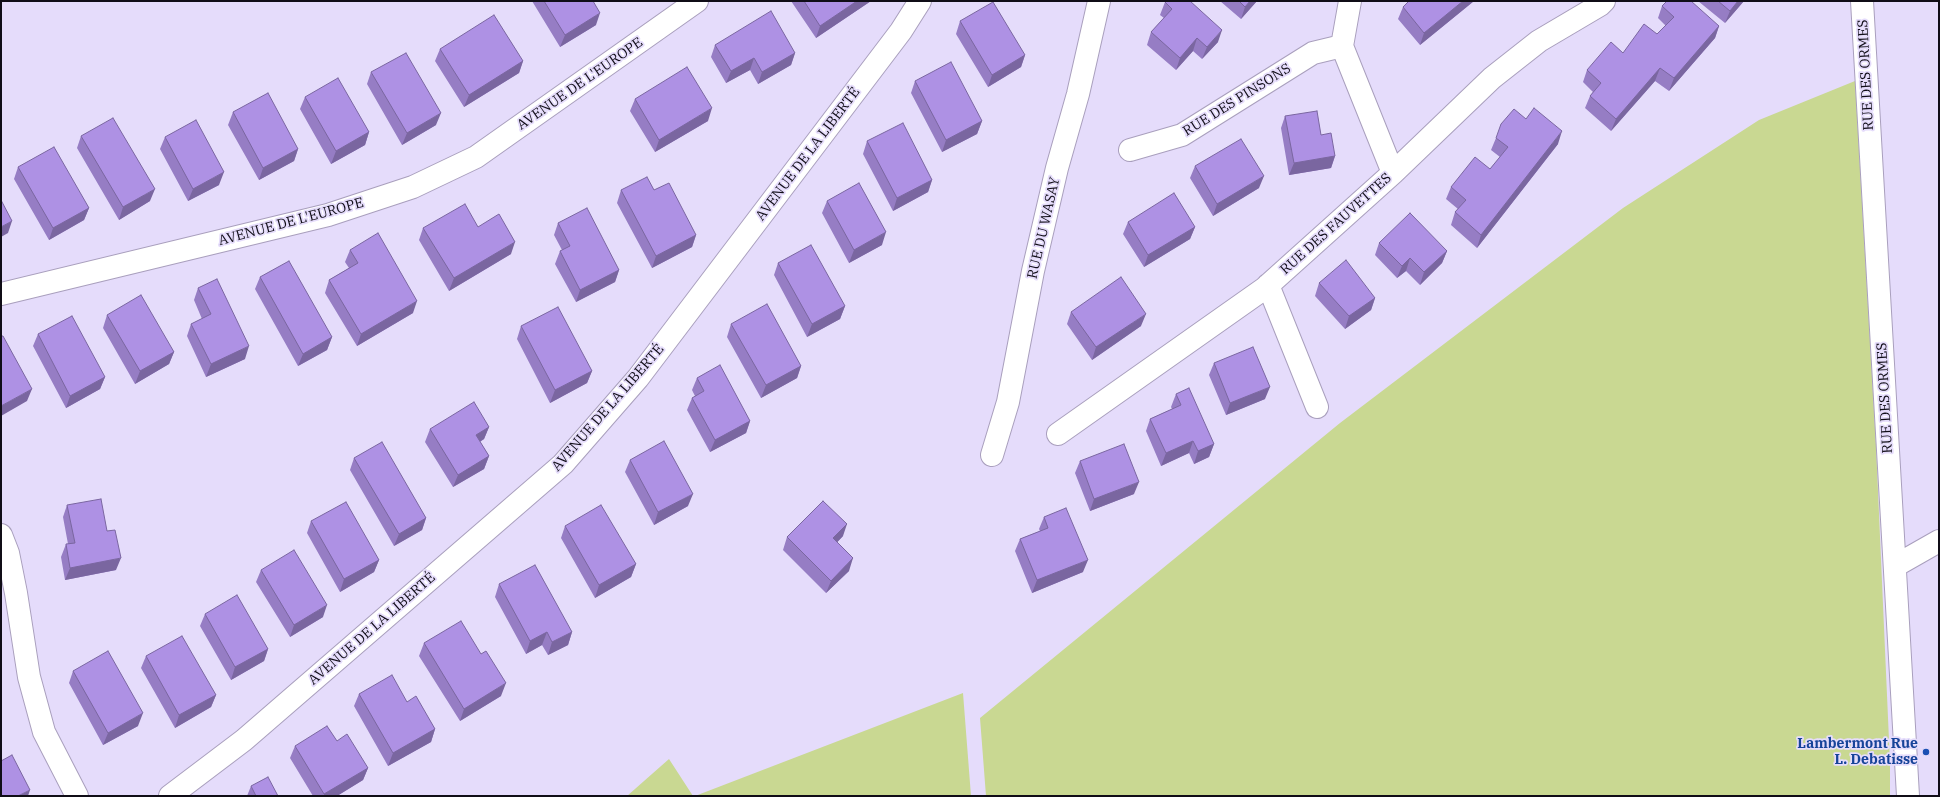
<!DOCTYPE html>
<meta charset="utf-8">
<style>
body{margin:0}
#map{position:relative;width:1940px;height:797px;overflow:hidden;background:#e5dcfb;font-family:"IBM Plex Serif",serif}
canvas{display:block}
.frame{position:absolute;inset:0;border:2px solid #100d17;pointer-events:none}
</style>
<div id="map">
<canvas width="1940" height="797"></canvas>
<div class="frame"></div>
</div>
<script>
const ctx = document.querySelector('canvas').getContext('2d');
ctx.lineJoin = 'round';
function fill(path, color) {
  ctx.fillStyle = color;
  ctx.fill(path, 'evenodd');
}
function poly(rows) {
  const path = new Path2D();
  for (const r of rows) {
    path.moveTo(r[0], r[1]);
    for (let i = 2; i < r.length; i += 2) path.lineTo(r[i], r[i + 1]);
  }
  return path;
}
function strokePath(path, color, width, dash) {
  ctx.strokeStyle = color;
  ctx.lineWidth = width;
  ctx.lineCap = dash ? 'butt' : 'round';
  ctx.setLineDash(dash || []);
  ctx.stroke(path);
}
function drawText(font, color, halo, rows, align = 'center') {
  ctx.font = font + ' "IBM Plex Serif",serif';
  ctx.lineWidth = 3.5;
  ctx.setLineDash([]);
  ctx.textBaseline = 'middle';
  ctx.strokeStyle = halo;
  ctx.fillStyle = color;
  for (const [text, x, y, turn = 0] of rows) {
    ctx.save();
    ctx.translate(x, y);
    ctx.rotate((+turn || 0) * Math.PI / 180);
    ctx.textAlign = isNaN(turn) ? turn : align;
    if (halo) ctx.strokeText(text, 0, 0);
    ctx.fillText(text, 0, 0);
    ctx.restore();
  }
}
fill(poly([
 [1855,81,1876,446,1890,763,1890,796,986,796,980,718,1340,423,1623,208,1759,120],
 [963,693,971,796,695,796],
 [669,759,693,796,627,796]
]), '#c9d892');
const minor = poly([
 [1350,1,1342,46,1393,173],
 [1862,1,1908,796],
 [1130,150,1182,135,1313,53,1342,46],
 [1268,285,1317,407],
 [1,294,328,215,413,187,476,157,697,1],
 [1058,434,1265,288,1393,173,1492,78,1539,41,1600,5,1604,1],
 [992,455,1008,402,1033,271,1057,168,1078,94,1099,1],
 [1,535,8,553,16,593,29,677,44,732,77,796],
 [1895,566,1939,541],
 [170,796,244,740,563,464,638,378,901,31,920,1]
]);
strokePath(minor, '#a99fbd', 24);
strokePath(minor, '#fff', 22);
fill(poly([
 [532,1,593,1,596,25,560,47],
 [791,1,871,1,816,38],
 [1220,1,1257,1,1241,19],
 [1474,1,1420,45,1398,19,1403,7],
 [1698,1,1744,1,1725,23],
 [1165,2,1218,42,1202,59,1193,51,1176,70,1147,45,1151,32,1164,18,1160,15],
 [1662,6,1719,26,1715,38,1669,91,1655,81,1611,131,1585,108,1590,96,1593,92,1583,82,1587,70,1623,53,1657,34,1666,26,1658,18],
 [960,21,1025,55,1021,67,988,87,956,34],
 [715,45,795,53,791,65,758,84,750,70,726,83,711,57],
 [440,49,523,61,519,73,464,107,435,61],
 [371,72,436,125,402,145,367,84],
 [915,81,982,121,977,134,942,152,911,93],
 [305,97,369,132,365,145,331,164,300,109],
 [635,99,708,121,655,152,630,111],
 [233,112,298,149,294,161,259,180,228,125],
 [1285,116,1321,135,1335,156,1331,168,1289,175,1281,128],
 [81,136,150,201,119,220,77,148],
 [165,137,219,185,188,201,160,149],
 [1496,138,1558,144,1477,248,1451,225,1455,212,1458,209,1446,199,1451,187,1490,169,1500,157,1491,150],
 [867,141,932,180,928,192,893,211,863,154],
 [1195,166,1259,188,1213,216,1190,178],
 [18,167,89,208,84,220,49,240,14,179],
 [621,190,654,190,696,235,692,247,652,268,617,203],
 [827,201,882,245,849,263,822,213],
 [1128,222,1195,227,1190,239,1144,267,1123,234],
 [558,223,619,270,615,282,576,302,555,264,560,251,562,250,554,235],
 [478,227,511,254,449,291,419,240,423,228],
 [1379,243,1447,251,1442,263,1420,285,1406,271,1397,278,1375,255],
 [350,250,413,313,357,346,325,293,329,280,349,268,345,262],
 [778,263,845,306,840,319,807,337,774,275],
 [260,277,332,337,327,350,298,366,255,289],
 [1319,283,1375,298,1371,310,1345,329,1315,296],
 [198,288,245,359,206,377,187,336,191,324,202,319,194,300],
 [1071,312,1141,326,1092,360,1067,324],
 [107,315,174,352,169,364,135,384,103,328],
 [731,324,801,366,797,378,761,398,727,337],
 [521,326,592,371,587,383,550,403,517,339],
 [38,334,105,377,100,389,66,408,33,346],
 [1214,363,1265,399,1226,415,1209,375],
 [697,378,750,421,746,433,710,452,687,410,692,398,695,396,692,390],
 [1176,394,1214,444,1209,457,1194,464,1189,453,1161,466,1146,431,1150,419,1172,409,1171,407],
 [489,427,484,439,480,442,489,456,484,469,453,487,425,442,430,429],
 [354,458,426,518,422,530,394,546,350,470],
 [630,460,688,506,654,525,625,472],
 [1080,461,1134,494,1090,511,1075,473],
 [67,505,107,531,116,570,65,580,61,557,66,544,68,544,63,517],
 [1044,517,1083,572,1032,593,1015,551,1020,539,1040,531,1039,529],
 [311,521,379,560,374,572,340,592,307,533],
 [565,526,636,564,631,577,595,598,561,538],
 [843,536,837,542,849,571,826,593,783,550,787,537],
 [261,570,323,617,290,637,256,582],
 [499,584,572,632,568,645,548,655,542,645,526,654,495,597],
 [205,614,268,649,264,661,231,680,200,626],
 [424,643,481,654,501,696,460,721,419,656],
 [146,656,216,695,211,707,175,728,141,668],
 [73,671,138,726,103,745,69,683],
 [359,694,407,702,435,729,431,742,388,766,354,706],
 [337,741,368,768,363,780,337,796,313,796,290,758,295,746],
 [251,786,278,796,247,796]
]), '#967dc4');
fill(poly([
 [857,1,871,1,816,38,820,26],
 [1250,1,1257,1,1241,19,1245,7],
 [1463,1,1474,1,1420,45,1424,33],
 [1738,1,1744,1,1725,23,1730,11],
 [600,13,596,25,560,47,565,35],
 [1719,26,1715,38,1669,91,1674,78],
 [1222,30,1218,42,1202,59,1207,47],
 [1197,38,1193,51,1176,70,1180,58],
 [795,53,791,65,758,84,762,72],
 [1025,55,1021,67,988,87,992,75],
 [754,58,750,70,726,83,731,71],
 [523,61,519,73,464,107,469,95],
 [1660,68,1655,81,1611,131,1616,119],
 [712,108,708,121,655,152,659,140],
 [441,113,436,125,402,145,407,133],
 [982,121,977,134,942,152,946,140],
 [1562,131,1558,144,1477,248,1481,235],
 [369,132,365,145,331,164,336,151],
 [298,149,294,161,259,180,263,168],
 [1335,156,1331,168,1289,175,1294,163],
 [224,172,219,185,188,201,193,189],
 [1264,176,1259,188,1213,216,1217,204],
 [932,180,928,192,893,211,897,198],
 [155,189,150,201,119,220,123,207],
 [89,208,84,220,49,240,53,228],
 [12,221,8,233,1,237,1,227],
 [1195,227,1190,239,1144,267,1148,255],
 [886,232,882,245,849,263,854,250],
 [696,235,692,247,652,268,656,256],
 [515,242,511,254,449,291,454,278],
 [1447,251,1442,263,1420,285,1424,272],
 [1410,258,1406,271,1397,278,1402,266],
 [619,270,615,282,576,302,580,290],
 [1375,298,1371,310,1345,329,1349,316],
 [417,301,413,313,357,346,361,334],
 [845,306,840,319,807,337,812,324],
 [1146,314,1141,326,1092,360,1096,347],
 [332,337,327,350,298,366,303,354],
 [249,346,245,359,206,377,211,364],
 [174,352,169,364,135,384,140,371],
 [801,366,797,378,761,398,766,385],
 [592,371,587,383,550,403,555,390],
 [105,377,100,389,66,408,70,396],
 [1270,387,1265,399,1226,415,1230,403],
 [32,389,27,401,1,416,1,406],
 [750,421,746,433,710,452,715,440],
 [489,427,484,439,471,447,476,435],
 [1193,441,1189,453,1161,466,1166,453],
 [1214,444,1209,457,1194,464,1198,451],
 [489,456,484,469,453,487,458,475],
 [1139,482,1134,494,1090,511,1094,499],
 [693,494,688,506,654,525,658,512],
 [426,518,422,530,394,546,399,534],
 [847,524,843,536,829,551,833,538],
 [121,558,116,570,65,580,70,568],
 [853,558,849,571,826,593,831,581],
 [379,560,374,572,340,592,344,579],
 [1088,560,1083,572,1032,593,1037,580],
 [636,564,631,577,595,598,599,585],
 [327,605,323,617,290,637,294,625],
 [547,632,542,645,526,654,530,641],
 [572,632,568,645,548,655,552,642],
 [268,649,264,661,231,680,235,667],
 [506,683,501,696,460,721,464,709],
 [216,695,211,707,175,728,179,715],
 [143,713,138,726,103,745,108,733],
 [435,729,431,742,388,766,393,753],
 [368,768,363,780,337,796,324,796,324,794],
 [30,790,28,796,18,796]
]), '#7a66a0');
const building = poly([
 [544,1,593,1,600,13,565,35,544,1],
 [804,1,857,1,820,26,804,1],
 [1166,1,1190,1,1222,30,1207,47,1197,38,1180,58,1151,32,1172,9,1165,2,1166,1],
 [1239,1,1250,1,1245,7,1239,1],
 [1409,1,1463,1,1424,33,1403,7,1409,1],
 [1667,1,1691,1,1719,26,1674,78,1660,68,1616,119,1590,96,1601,83,1587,70,1611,42,1623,53,1644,24,1657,34,1674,17,1662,6,1667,1],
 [1718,1,1738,1,1730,11,1718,1],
 [993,2,1025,55,992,75,960,21,993,2],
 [771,11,795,53,762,72,754,58,731,71,715,45,771,11],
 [494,15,523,61,469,95,440,49,494,15],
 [406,53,441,113,407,133,371,72,406,53],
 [951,62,982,121,946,140,915,81,951,62],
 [687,67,712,108,659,140,635,99,687,67],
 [338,78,369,132,336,151,305,97,338,78],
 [268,93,298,149,263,168,233,112,268,93],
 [1534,108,1562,131,1481,235,1455,212,1466,200,1451,187,1475,157,1490,169,1508,147,1496,138,1501,124,1514,109,1526,119,1534,108],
 [1317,111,1321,135,1331,133,1335,156,1294,163,1285,116,1317,111],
 [113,118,155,189,123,207,81,136,113,118],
 [196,120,224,172,193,189,165,137,196,120],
 [903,123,932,180,897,198,867,141,903,123],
 [1241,139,1264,176,1217,204,1195,166,1241,139],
 [54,147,89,208,53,228,18,167,54,147],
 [647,177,654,190,669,183,696,235,656,256,621,190,647,177],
 [859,183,886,232,854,250,827,201,859,183],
 [1174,193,1195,227,1148,255,1128,222,1174,193],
 [1,200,12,221,1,227,1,200],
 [465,204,478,227,499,214,515,242,454,278,423,228,465,204],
 [587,208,619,270,580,290,560,251,570,246,558,223,587,208],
 [1410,213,1447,251,1424,272,1410,258,1402,266,1379,243,1410,213],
 [378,233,417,301,361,334,329,280,358,263,350,250,378,233],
 [811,245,845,306,812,324,778,263,811,245],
 [1346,260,1375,298,1349,316,1319,283,1346,260],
 [289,261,332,337,303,354,260,277,289,261],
 [1121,277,1146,314,1096,347,1071,312,1121,277],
 [217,279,249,346,211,364,191,324,211,314,198,288,217,279],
 [141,295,174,352,140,371,107,315,141,295],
 [767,304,801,366,766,385,731,324,767,304],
 [558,307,592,371,555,390,521,326,558,307],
 [72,316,105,377,70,396,38,334,72,316],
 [1,336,3,336,32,389,1,406,1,336],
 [1253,347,1270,387,1230,403,1214,363,1253,347],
 [720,365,750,421,715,440,692,398,704,391,697,378,720,365],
 [1189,388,1214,444,1198,451,1193,441,1166,453,1150,419,1181,405,1176,394,1189,388],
 [474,402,489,427,476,435,489,456,458,475,430,429,474,402],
 [664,441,693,494,658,512,630,460,664,441],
 [382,442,426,518,399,534,354,458,382,442],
 [1124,444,1139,482,1094,499,1080,461,1124,444],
 [101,499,107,531,115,530,121,558,70,568,66,544,75,543,67,505,101,499],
 [823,501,847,524,833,538,853,558,831,581,787,537,823,501],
 [346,502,379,560,344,579,311,521,346,502],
 [601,505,636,564,599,585,565,526,601,505],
 [1066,508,1088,560,1037,580,1020,539,1048,528,1044,517,1066,508],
 [294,550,327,605,294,625,261,570,294,550],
 [535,565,572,632,552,642,547,632,530,641,499,584,535,565],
 [237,595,268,649,235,667,205,614,237,595],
 [461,621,481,654,486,651,506,683,464,709,424,643,461,621],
 [182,636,216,695,179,715,146,656,182,636],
 [108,651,143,713,108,733,73,671,108,651],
 [392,675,407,702,416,696,435,729,393,753,359,694,392,675],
 [327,726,337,741,347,734,368,768,324,794,295,746,327,726],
 [12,755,30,790,18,796,1,796,1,761,12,755],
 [268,777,278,796,256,796,251,786,268,777]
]);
fill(building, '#ae91e4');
strokePath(building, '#7a66a0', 1);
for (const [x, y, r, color] of [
 [1926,752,4,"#1a4fb4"]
]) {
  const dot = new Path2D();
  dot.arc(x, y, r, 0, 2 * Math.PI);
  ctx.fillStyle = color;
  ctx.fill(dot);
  strokePath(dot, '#e5dcfb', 1.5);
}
drawText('14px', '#100d17', '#e5dcfb', [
 ["RUE DES ORMES",1866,75,-93],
 ["AVENUE DE L'EUROPE",580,84,-35],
 ["RUE DES PINSONS",1237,100,-32],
 ["AVENUE DE LA LIBERTÉ",808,154,-53],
 ["AVENUE DE L'EUROPE",291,222,-15],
 ["RUE DES FAUVETTES",1336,224,-42],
 ["RUE DU WASAY",1044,228,-77],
 ["RUE DES ORMES",1885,398,-93],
 ["AVENUE DE LA LIBERTÉ",608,408,-49],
 ["AVENUE DE LA LIBERTÉ",372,629,-41]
]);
drawText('bold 14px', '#164399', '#e5dcfb', [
 ["Lambermont Rue",1918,744],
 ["L. Debatisse",1918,760]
], 'right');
</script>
